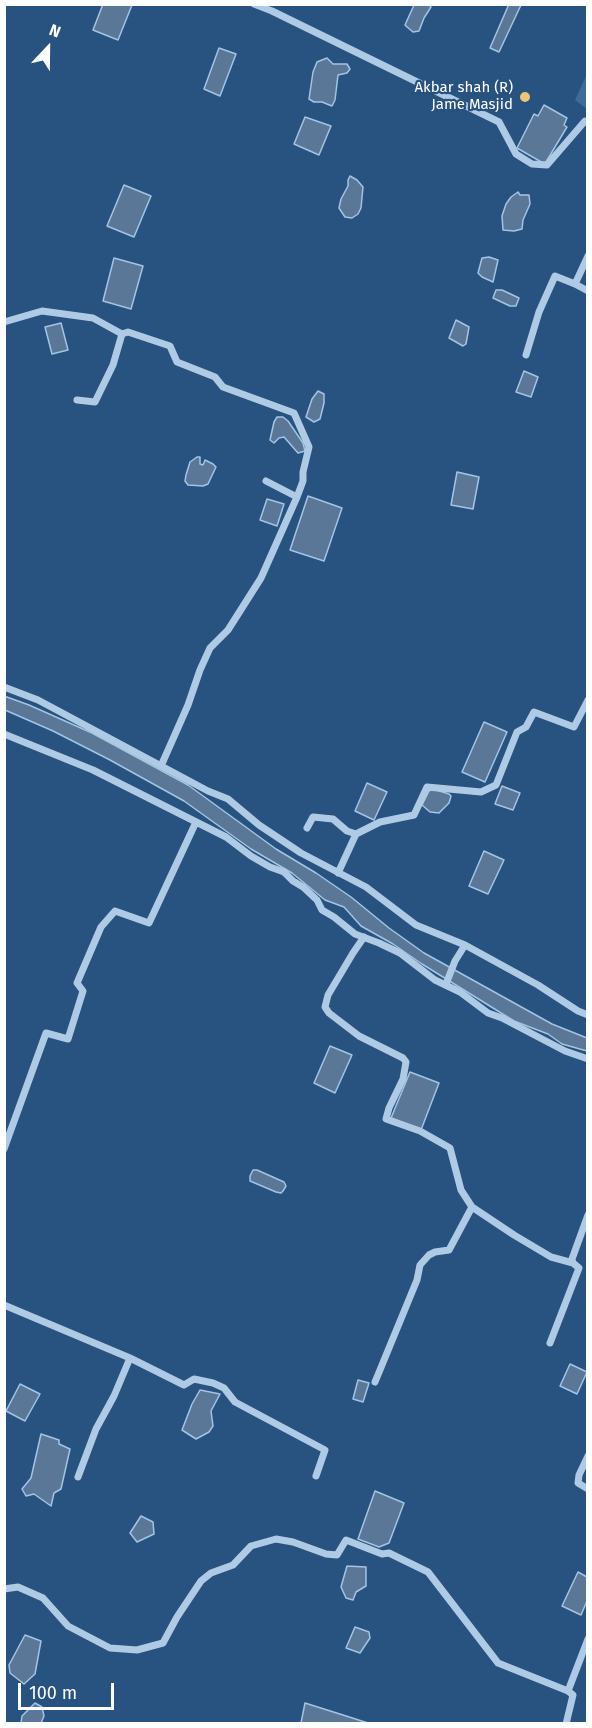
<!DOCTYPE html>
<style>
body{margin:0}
#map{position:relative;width:592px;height:1728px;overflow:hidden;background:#28527f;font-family:"Fira Sans",sans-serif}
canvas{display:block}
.frame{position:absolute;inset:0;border:6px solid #fff;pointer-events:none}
.north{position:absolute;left:18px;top:18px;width:60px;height:60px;-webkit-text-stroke:4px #28527f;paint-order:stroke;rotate:22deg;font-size:16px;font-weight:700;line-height:24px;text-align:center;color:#fff}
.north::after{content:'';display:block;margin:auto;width:21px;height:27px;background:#fff;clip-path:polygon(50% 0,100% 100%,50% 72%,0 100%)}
.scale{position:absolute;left:18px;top:1683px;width:96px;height:27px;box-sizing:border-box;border:3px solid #fff;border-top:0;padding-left:8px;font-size:18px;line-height:21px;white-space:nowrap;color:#fff;-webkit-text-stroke:4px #28527f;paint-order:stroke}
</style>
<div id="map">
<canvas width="592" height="1728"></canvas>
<div class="frame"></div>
<div class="north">N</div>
<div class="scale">100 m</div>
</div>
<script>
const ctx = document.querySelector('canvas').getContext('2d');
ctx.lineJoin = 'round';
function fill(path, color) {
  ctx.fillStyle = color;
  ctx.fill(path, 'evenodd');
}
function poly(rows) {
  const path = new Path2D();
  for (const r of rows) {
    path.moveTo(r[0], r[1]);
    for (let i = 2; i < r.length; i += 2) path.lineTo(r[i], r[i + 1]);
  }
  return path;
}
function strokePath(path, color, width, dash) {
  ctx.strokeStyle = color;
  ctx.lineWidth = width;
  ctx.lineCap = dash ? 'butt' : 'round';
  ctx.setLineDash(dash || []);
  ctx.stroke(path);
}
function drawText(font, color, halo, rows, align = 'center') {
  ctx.font = font + ' "Fira Sans",sans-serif';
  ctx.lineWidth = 4.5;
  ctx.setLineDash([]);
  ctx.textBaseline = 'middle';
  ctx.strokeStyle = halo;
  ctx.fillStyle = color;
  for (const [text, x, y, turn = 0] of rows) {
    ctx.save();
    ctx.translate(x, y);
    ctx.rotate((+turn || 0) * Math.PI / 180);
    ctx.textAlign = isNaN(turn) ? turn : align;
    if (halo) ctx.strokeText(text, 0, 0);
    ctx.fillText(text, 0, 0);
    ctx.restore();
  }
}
fill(poly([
 [587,74,587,109,575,100]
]), '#3d6c9c');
const water = poly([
 [103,4,132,5,118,40,93,30,103,4],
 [509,4,521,5,499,52,490,48,509,4],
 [414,5,429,5,431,7,424,18,419,31,413,32,407,27,405,25,414,5],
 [219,48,236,54,220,96,204,89,219,48],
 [327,58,333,64,347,64,350,69,347,73,338,75,335,100,332,106,322,102,314,102,309,99,313,72,317,62,327,58],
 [544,105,567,118,564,125,567,127,546,162,543,163,517,148,534,114,538,116,544,105],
 [305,117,331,126,319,155,294,144,305,117],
 [350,176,357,180,363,187,361,208,358,214,352,218,345,217,339,208,341,199,348,186,348,180,350,176],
 [124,185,151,196,134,237,107,226,124,185],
 [518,192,520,195,529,195,530,204,523,220,522,229,514,231,503,230,502,216,506,204,511,197,518,192],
 [489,257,498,260,493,282,482,277,478,273,482,258,489,257],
 [114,258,143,266,131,309,103,301,114,258],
 [496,290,502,290,519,298,516,306,510,306,493,298,496,290],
 [456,320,469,327,466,344,463,346,449,338,456,320],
 [61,323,68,350,52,354,45,327,61,323],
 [524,371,538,377,531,397,516,392,524,371],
 [318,391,324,394,324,403,320,419,314,422,306,417,312,399,318,391],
 [277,417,283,417,288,421,303,443,305,451,298,453,284,437,279,438,274,443,270,440,274,422,277,417],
 [197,457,200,457,200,464,203,465,205,460,213,464,216,467,208,484,203,486,188,485,185,481,186,475,190,462,197,457],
 [457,472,479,477,473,509,451,505,457,472],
 [308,496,342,508,324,561,290,550,308,496],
 [267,499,284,504,277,526,260,520,267,499],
 [4,696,29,705,92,733,188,785,276,849,316,873,351,897,389,928,424,953,552,1024,587,1038,587,1051,562,1044,548,1034,514,1021,422,964,393,944,361,926,344,907,325,900,292,873,251,849,184,801,110,760,53,731,5,710,4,696],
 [484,722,507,732,485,782,462,772,484,722],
 [367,783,387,792,374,820,355,811,367,783],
 [502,786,520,793,513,810,495,804,502,786],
 [433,789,449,794,451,796,449,803,439,813,430,812,422,805,429,791,433,789],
 [484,851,504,860,488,894,469,886,484,851],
 [330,1046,352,1055,335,1093,314,1083,330,1046],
 [410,1072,439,1083,421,1130,391,1118,410,1072],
 [253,1170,257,1170,284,1182,286,1186,283,1191,281,1193,276,1192,250,1181,250,1176,253,1170],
 [570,1364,587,1372,577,1394,560,1386,570,1364],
 [358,1380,369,1383,363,1402,353,1399,358,1380],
 [20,1384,40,1394,25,1421,6,1411,20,1384],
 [200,1390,220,1394,211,1411,213,1426,209,1432,196,1439,182,1430,192,1404,200,1390],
 [41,1434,59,1440,59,1444,70,1449,61,1489,54,1493,51,1506,34,1494,26,1496,22,1489,31,1478,41,1434],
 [375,1491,404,1503,389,1543,379,1547,358,1539,375,1491],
 [141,1516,153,1522,154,1534,137,1542,130,1533,141,1516],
 [347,1566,366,1567,366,1586,356,1592,353,1600,346,1598,341,1587,347,1566],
 [578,1572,587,1577,587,1601,581,1615,562,1606,578,1572],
 [355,1627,369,1632,370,1638,360,1653,346,1648,355,1627],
 [25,1635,41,1641,35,1674,24,1684,10,1673,9,1665,25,1635],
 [35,1703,42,1707,44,1716,41,1723,21,1723,22,1716,35,1703],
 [305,1703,343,1715,368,1723,301,1723,305,1703]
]);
fill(water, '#5a7797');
strokePath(water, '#a3c5e5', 1.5);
strokePath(poly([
 [254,4,272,11,499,122,516,154,532,164,547,165,585,121,588,122],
 [575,284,588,291],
 [4,322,42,311,93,318,122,334,128,332,170,346,177,362,215,377,223,387,294,413,309,447,303,472,303,481,297,497,266,481],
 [526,355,539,312,555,276,575,284,588,256],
 [77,400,95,402,113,365,122,334],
 [4,687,38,700,208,791,228,799,259,825,301,853,366,887,416,925,465,945,538,985,578,1011,588,1015],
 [4,734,93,770,226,837,251,856,270,867,284,872,293,881,303,887,317,900,322,910,334,917,355,934,379,943,400,953,435,980,460,992,488,1013,502,1018,565,1051,588,1059],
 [161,766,188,705,200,670,210,648,228,630,261,578,297,497],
 [307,828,313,817,333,819,347,831,356,834],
 [338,873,356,834,380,822,414,815,427,787,481,792,496,785,517,732,526,727,534,712,574,727,588,700],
 [364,937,353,953,328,995,325,1007,329,1013,359,1036,403,1058,406,1062,403,1079,389,1108,386,1119,420,1131,450,1148,461,1190,472,1207,514,1235,551,1257,573,1263],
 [446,984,455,961,465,945],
 [4,1149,46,1033,68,1039,83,991,77,983,101,927,115,911,149,923,196,822],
 [4,1305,130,1358,184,1385,194,1379,213,1383,224,1388,235,1402,325,1450,316,1476],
 [550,1343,579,1268,573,1263,572,1259,588,1215],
 [375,1382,417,1280,420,1265,429,1255,435,1252,449,1250,472,1207],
 [588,1456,579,1475,578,1483,588,1489],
 [78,1477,96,1429,114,1396,130,1358],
 [4,1589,18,1587,43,1598,68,1626,110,1648,137,1650,163,1643,177,1617,201,1581,211,1573,233,1565,251,1546,276,1539,293,1542,326,1554,337,1555,346,1540,382,1554,389,1553,428,1572,498,1663,568,1691],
 [566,1724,573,1695,568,1691,588,1639]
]), '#afcae5', 7);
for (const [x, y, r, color] of [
 [525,97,6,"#edc575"]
]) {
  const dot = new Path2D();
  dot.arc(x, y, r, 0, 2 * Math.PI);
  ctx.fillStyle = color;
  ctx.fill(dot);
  strokePath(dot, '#28527f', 2);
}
drawText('15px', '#fff', '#28527f', [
 ["Akbar shah (R)",513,88],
 ["Jame Masjid",513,105]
], 'right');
</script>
